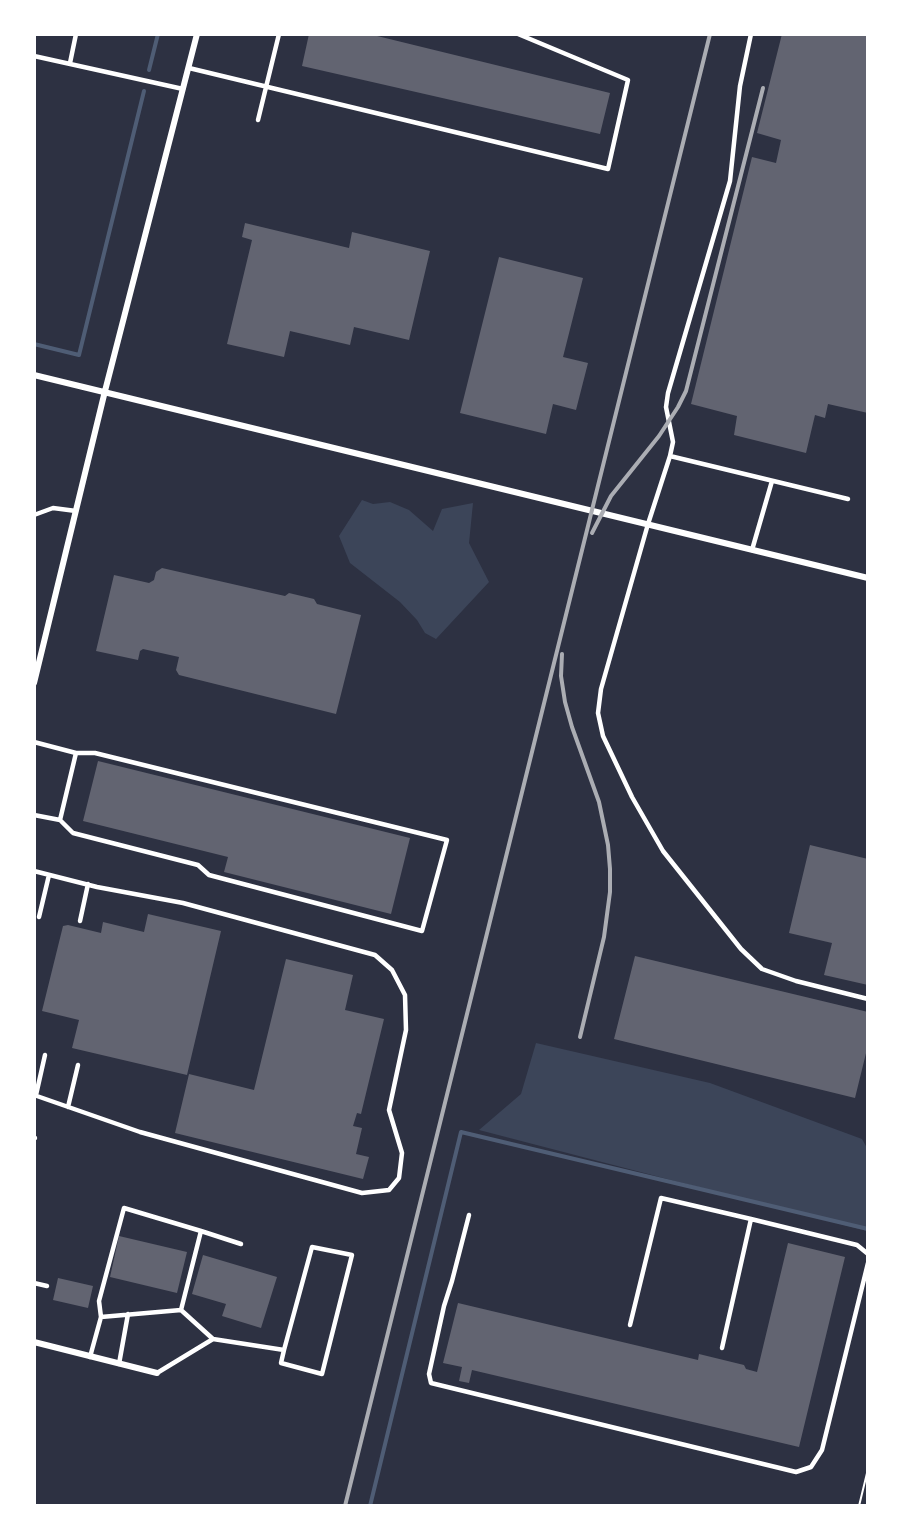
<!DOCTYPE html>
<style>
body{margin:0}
#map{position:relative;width:902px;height:1540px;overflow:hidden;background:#2d3142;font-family:Signika,sans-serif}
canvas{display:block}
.frame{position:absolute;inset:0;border:36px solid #fff;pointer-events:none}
</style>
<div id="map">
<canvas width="902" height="1540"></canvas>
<div class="frame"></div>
</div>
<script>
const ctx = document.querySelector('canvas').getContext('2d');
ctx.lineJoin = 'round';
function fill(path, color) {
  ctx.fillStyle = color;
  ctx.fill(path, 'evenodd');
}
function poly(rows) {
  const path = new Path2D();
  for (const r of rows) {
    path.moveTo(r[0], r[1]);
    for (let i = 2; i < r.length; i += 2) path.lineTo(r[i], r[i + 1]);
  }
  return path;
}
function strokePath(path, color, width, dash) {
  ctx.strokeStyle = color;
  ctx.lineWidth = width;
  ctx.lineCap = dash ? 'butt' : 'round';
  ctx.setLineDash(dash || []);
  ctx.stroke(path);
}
fill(poly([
 [362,500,373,504,390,502,409,510,433,531,442,509,473,503,469,543,489,582,436,639,425,633,417,620,400,602,350,563,339,536],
 [536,1043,710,1083,862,1139,867,1148,867,1231,479,1130,521,1094]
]), '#3c4559');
strokePath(poly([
 [149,70,158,34],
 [34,344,79,355,144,91],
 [370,1506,461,1132,868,1229]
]), '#4f5d75', 4);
fill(poly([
 [309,34,369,34,610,93,600,134,302,66],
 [782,34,868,34,868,413,828,404,825,418,815,415,806,453,734,435,737,416,691,404,752,157,776,163,781,140,757,133],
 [245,223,349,248,352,232,430,251,409,340,354,327,350,345,290,331,284,357,227,344,252,240,242,237],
 [499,257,583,278,563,357,588,363,576,410,553,404,546,434,460,413],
 [162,568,285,596,289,593,314,599,317,604,361,615,336,714,179,675,176,670,179,657,143,649,140,651,138,660,96,651,114,575,149,583,154,580,156,572],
 [98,761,410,838,391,914,224,872,228,857,83,821],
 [810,845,868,859,868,985,824,975,832,943,789,933],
 [148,914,221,931,187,1075,72,1048,79,1020,42,1011,63,926,68,925,101,933,103,922,144,932],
 [635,956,868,1012,868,1045,855,1098,614,1039],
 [286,959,353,975,345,1010,384,1019,361,1114,357,1113,353,1126,362,1128,356,1154,369,1157,363,1179,175,1133,189,1074,254,1090],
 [119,1236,187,1252,177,1293,110,1277],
 [788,1243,845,1257,799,1447,472,1370,469,1383,459,1381,462,1367,443,1363,458,1303,698,1360,699,1354,744,1365,746,1369,757,1372],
 [203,1255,277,1277,261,1328,222,1316,226,1304,192,1294],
 [58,1278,93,1286,88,1308,53,1300]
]), '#626471');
strokePath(poly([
 [859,1506,868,1469]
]), '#fff', 2);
strokePath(poly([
 [751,34,740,86,730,181,668,393,666,407,673,442,670,456,648,524,601,689,598,713,603,736,632,797,663,851,741,949,762,969,796,981,868,999],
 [34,56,183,89],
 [70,63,76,34],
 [189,68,608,169,628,80,518,34],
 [258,120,279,34],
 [670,456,848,499],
 [34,515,53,508,76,511],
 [752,550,772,481],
 [34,742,76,753,60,820,34,815],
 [60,820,73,833,198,865,209,875,422,931,447,840,95,753,76,753],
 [34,871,97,887,183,903,375,955,392,970,405,995,406,1030,389,1110,402,1153,399,1178,389,1190,362,1193,140,1132,34,1095],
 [39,917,49,875],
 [80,921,88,884],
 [36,1095,45,1055],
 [68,1107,78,1065],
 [34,1138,35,1138],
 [469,1215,452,1281,444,1306,429,1374,431,1383,796,1472,811,1467,822,1450,868,1263],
 [34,1283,47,1286],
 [101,1317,99,1301,124,1208,201,1231],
 [630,1325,661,1198,751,1219],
 [213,1339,181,1310,201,1231,241,1244],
 [722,1348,751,1219,857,1245,868,1254],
 [90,1357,101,1317,181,1310],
 [119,1364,128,1314],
 [157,1373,213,1339,284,1350,312,1247,352,1255,322,1374,281,1363,284,1350]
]), '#fff', 4.5);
strokePath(poly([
 [34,375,868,578],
 [34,683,105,391,197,34],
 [34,1342,157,1373]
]), '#fff', 6);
strokePath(poly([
 [592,533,611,496,659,436,678,407,686,391,763,88],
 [562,654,561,676,565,702,572,727,599,802,608,845,610,869,610,892,604,937,580,1037],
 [345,1506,710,34]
]), '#abadb3', 4);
</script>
